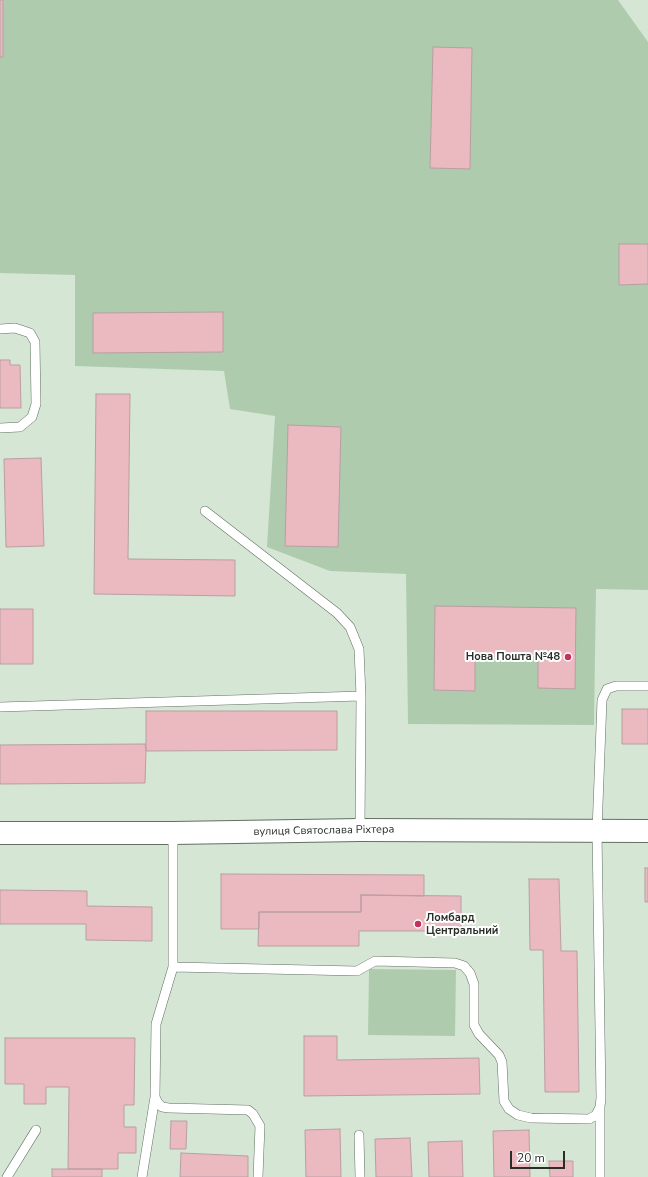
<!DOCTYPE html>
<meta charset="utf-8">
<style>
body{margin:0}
#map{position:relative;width:648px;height:1177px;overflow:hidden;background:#d5e6d5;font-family:"Nunito Sans",sans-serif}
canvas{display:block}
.scale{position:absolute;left:510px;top:1151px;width:55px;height:18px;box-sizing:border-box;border:2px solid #282e28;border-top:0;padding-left:5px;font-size:12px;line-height:14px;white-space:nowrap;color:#282e28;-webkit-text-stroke:3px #fff;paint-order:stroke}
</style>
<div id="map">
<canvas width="648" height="1177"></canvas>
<div class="scale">20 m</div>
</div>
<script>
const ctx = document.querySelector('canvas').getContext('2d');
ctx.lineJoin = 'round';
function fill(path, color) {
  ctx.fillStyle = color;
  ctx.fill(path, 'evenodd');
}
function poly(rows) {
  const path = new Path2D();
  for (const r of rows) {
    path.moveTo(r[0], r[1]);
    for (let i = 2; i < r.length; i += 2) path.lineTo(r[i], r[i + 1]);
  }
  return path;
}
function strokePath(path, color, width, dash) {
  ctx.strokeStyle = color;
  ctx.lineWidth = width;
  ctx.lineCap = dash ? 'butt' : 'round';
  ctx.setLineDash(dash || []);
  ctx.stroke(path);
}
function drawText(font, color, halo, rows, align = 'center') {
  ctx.font = font + ' "Nunito Sans",sans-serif';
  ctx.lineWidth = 4;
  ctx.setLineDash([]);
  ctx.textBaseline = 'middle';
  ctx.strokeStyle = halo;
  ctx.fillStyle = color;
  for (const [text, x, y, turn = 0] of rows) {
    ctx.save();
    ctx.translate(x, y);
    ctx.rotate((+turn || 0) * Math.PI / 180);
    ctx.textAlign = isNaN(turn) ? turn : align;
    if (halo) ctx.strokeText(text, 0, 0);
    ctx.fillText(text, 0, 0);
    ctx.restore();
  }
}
fill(poly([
 [0,0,618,0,648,42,648,590,596,589,594,725,408,724,406,574,330,571,267,547,275,416,230,409,224,371,75,366,75,275,0,273],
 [369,969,456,970,455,1036,368,1035]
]), '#aeccad');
const building = poly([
 [0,0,3,0,3,57,0,57,0,0],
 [433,47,472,48,470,169,430,168,433,47],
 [619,244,648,244,648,284,619,285,619,244],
 [223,312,223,352,93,353,93,313,223,312],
 [0,360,10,360,10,365,20,365,21,408,0,408,0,360],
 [96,394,130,394,128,559,235,560,235,596,94,594,96,394],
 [288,425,341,427,338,547,285,546,288,425],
 [41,458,44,546,6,547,4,459,41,458],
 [435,606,576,608,575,689,538,688,538,657,475,656,475,691,434,690,435,606],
 [0,609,33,609,33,664,0,664,0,609],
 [622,709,648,709,648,744,622,744,622,709],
 [146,711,337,711,337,750,146,751,146,711],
 [145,744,146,751,145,783,0,784,0,745,145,744],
 [645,868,648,868,648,902,645,902,645,868],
 [221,874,424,875,424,896,361,895,361,912,259,912,259,929,221,929,221,874],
 [529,879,559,879,561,951,577,951,579,1092,545,1092,543,950,530,950,529,879],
 [0,890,87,891,87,906,152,907,152,941,86,940,86,924,0,924,0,890],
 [361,895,461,896,461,931,359,931,359,946,258,946,259,912,361,912,361,895],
 [304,1036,337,1036,337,1060,479,1058,480,1094,304,1096,304,1036],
 [5,1038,135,1038,134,1105,124,1105,124,1127,136,1127,136,1153,118,1153,118,1169,68,1169,69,1087,46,1087,46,1104,24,1104,24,1084,5,1084,5,1038],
 [171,1121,187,1121,186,1149,170,1149,171,1121],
 [340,1129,341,1177,306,1177,305,1130,340,1129],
 [529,1130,530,1177,494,1177,493,1131,529,1130],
 [410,1138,412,1177,376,1177,375,1139,410,1138],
 [462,1141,463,1177,429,1177,428,1142,462,1141],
 [181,1153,248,1156,248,1177,180,1177,181,1153],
 [549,1161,573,1161,573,1177,550,1177,549,1161],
 [52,1169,102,1169,102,1177,52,1177,52,1169]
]);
fill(building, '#ebb9c0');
strokePath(building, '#b79fa2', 1);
const lane = poly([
 [0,329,15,328,30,333,35,342,36,404,32,417,20,427,0,428],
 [205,511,337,613,350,627,359,649,361,696,360,830],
 [0,707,361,696],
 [173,833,173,967,156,1024,155,1097,158,1103,162,1107,169,1108,248,1110,253,1114,260,1126,258,1177],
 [173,967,357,971,375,961,455,963,464,966,470,973,474,984,474,1025,479,1034,499,1055,502,1062,504,1101,509,1109,518,1115,531,1118,589,1119,596,1115,600,1107,601,1098,597,831,602,700,607,689,616,686,648,686],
 [600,1108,600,1177],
 [359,1135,360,1177],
 [7,1177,36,1130],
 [142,1177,155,1097]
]);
const secondary = poly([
 [0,833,173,833,360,830,648,831]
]);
strokePath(lane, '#617061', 10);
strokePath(secondary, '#617061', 24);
strokePath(lane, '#fff', 9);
strokePath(secondary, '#fff', 22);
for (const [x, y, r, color] of [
 [568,657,4,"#c1325c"],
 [418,924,4,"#c1325c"]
]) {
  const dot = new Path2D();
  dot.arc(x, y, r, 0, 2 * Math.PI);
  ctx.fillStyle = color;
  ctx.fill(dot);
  strokePath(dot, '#fff', 1.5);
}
drawText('bold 11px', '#282e28', '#fff', [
 ["Нова Пошта №48",560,657],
 ["Ломбард",426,918,"left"],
 ["Центральний",426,931,"left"]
], 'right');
drawText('11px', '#282e28', '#fff', [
 ["вулиця Святослава Ріхтера",324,831,-1]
]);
</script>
